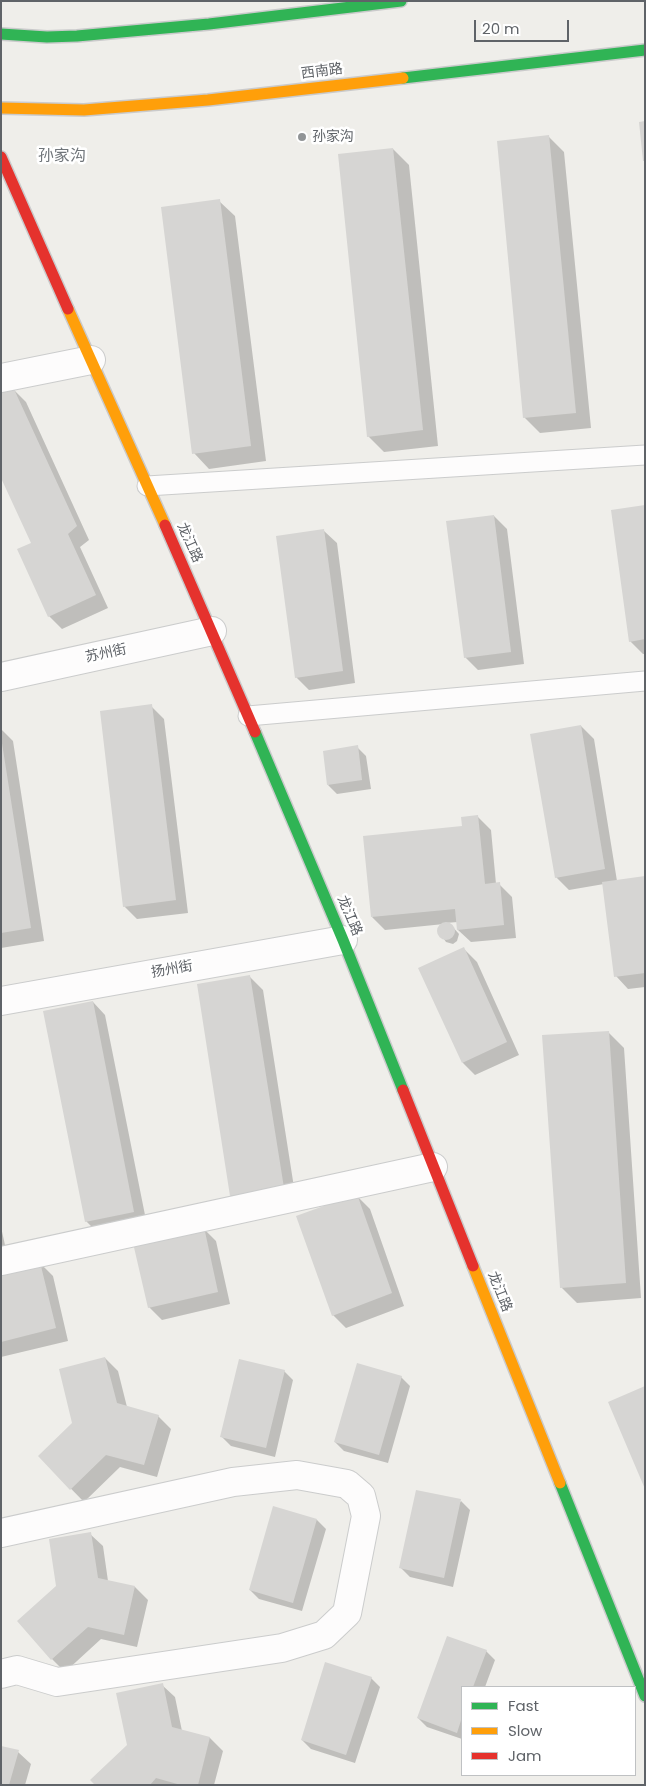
<!DOCTYPE html>
<meta charset="utf-8">
<style>
body{margin:0}
#map{position:relative;width:646px;height:1786px;overflow:hidden;background:#efeeea;font-family:Poppins,sans-serif}
canvas{display:block}
.frame{position:absolute;inset:0;border:2px solid #5f6368;pointer-events:none}
.legend{position:absolute;left:461px;top:1686px;width:175px;height:90px;box-sizing:border-box;background:#fff;border:1px solid #bfc1c3;margin:0;padding:6px 9px;list-style:none;font-size:15px;color:#5f6368}
.legend li{display:flex;align-items:center;gap:10px;height:25px}
.legend b{width:25px;border:1px solid #bfc1c3}
.scale{position:absolute;left:474px;top:20px;width:95px;height:22px;box-sizing:border-box;border:2px solid #5f6368;border-top:0;padding-left:6px;font-size:15px;line-height:18px;white-space:nowrap;color:#5f6368;-webkit-text-stroke:4px #fff;paint-order:stroke}
</style>
<div id="map">
<canvas width="646" height="1786"></canvas>
<div class="frame"></div>
<ul class="legend">
<li><b style="height:6px;background:#30b455"></b>Fast</li>
<li><b style="height:6px;background:#ff9f0a"></b>Slow</li>
<li><b style="height:6px;background:#e5322d"></b>Jam</li>
</ul>
<div class="scale">20 m</div>
</div>
<script>
const ctx = document.querySelector('canvas').getContext('2d');
ctx.lineJoin = 'round';
function fill(path, color) {
  ctx.fillStyle = color;
  ctx.fill(path, 'evenodd');
}
function poly(rows) {
  const path = new Path2D();
  for (const r of rows) {
    if (r.length === 3) {
      path.moveTo(r[0] + r[2], r[1]);
      path.arc(r[0], r[1], r[2], 0, 2 * Math.PI);
      continue;
    }
    path.moveTo(r[0], r[1]);
    for (let i = 2; i < r.length; i += 2) path.lineTo(r[i], r[i + 1]);
  }
  return path;
}
function strokePath(path, color, width, dash) {
  ctx.strokeStyle = color;
  ctx.lineWidth = width;
  ctx.lineCap = dash ? 'butt' : 'round';
  ctx.setLineDash(dash || []);
  ctx.stroke(path);
}
function drawText(font, color, halo, rows, align = 'center') {
  ctx.font = font + ' Poppins,"Noto Sans SC",sans-serif';
  ctx.lineWidth = 5;
  ctx.setLineDash([]);
  ctx.textBaseline = 'middle';
  ctx.strokeStyle = halo;
  ctx.fillStyle = color;
  for (const [text, x, y, turn = 0] of rows) {
    ctx.save();
    ctx.translate(x, y);
    ctx.rotate((+turn || 0) * Math.PI / 180);
    ctx.textAlign = isNaN(turn) ? turn : align;
    if (halo) ctx.strokeText(text, 0, 0);
    ctx.fillText(text, 0, 0);
    ctx.restore();
  }
}
fill(poly([
 [549,137,564,152,591,428,540,433,524,417],
 [393,149,409,165,438,446,384,452,368,436],
 [219,201,235,216,266,461,209,469,194,453],
 [13,389,26,402,89,540,80,547,108,608,62,629,49,616,19,550,33,544],
 [645,506,645,654,643,654,630,641],
 [494,516,507,529,524,664,478,670,465,657],
 [324,531,337,543,355,683,309,690,296,677],
 [151,706,164,719,188,913,137,919,124,906],
 [581,726,594,739,617,881,645,877,645,987,628,989,616,976,604,884,569,890,556,877],
 [1,729,13,741,44,941,1,948],
 [357,747,366,756,371,789,337,794,328,785],
 [478,817,491,830,496,884,499,884,512,897,516,938,471,942,458,930,458,922,445,923,451,925,459,934,457,941,453,944,446,942,439,932,440,927,444,924,385,930,372,917,463,828],
 [464,949,477,962,519,1055,475,1075,463,1063],
 [250,977,263,990,296,1200,244,1209,231,1196,198,985],
 [93,1002,105,1015,147,1225,99,1234,86,1221],
 [608,1032,624,1048,641,1298,577,1303,561,1287],
 [357,1196,370,1209,404,1306,346,1328,333,1315],
 [1,1227,7,1254,1,1255],
 [203,1228,216,1241,230,1304,162,1320,149,1307],
 [40,1263,53,1276,68,1341,1,1357,1,1272],
 [105,1358,118,1371,127,1407,158,1416,171,1429,157,1477,120,1467,84,1502,39,1456,74,1423],
 [284,1371,293,1380,275,1457,231,1446,222,1437],
 [401,1377,410,1386,388,1463,344,1451,335,1442],
 [461,1501,470,1510,453,1587,410,1577,401,1568],
 [274,1508,317,1520,326,1529,302,1611,259,1599,250,1590],
 [90,1534,103,1546,108,1581,135,1587,148,1600,137,1647,101,1639,65,1672,52,1659,58,1587],
 [486,1651,495,1660,485,1687,462,1687,462,1739,427,1727,418,1718],
 [371,1678,380,1687,355,1763,311,1749,302,1740],
 [162,1685,175,1697,182,1731,210,1738,223,1751,214,1785,97,1785,128,1745],
 [18,1752,31,1764,25,1785,1,1785]
]), '#0003');
fill(poly([
 [645,121,645,161,643,161,639,122],
 [549,135,576,413,523,418,497,141],
 [393,148,423,430,367,437,338,154],
 [220,199,251,446,192,454,161,207],
 [13,387,77,526,68,534,96,595,48,617,17,549,31,543,1,478,1,393],
 [645,505,645,639,629,642,611,510],
 [494,515,511,652,464,658,446,521],
 [324,529,343,671,295,678,276,536],
 [152,704,176,900,123,907,100,711],
 [581,725,605,869,555,878,530,734],
 [1,737,31,928,1,933],
 [358,745,362,780,327,785,323,751],
 [478,815,485,884,500,882,504,925,457,930,455,909,371,917,363,836,462,826,461,817],
 [645,876,645,973,614,977,602,882],
 [446,931,9],
 [464,947,507,1042,462,1063,418,968],
 [250,975,284,1188,230,1196,197,984],
 [93,1001,134,1212,85,1222,43,1011],
 [609,1031,626,1283,560,1288,542,1035],
 [357,1194,392,1293,332,1316,296,1216],
 [204,1227,218,1292,148,1308,133,1243],
 [40,1262,56,1328,1,1342,1,1271],
 [105,1357,117,1403,159,1415,144,1465,106,1455,70,1490,38,1456,72,1423,59,1369],
 [239,1359,285,1370,266,1448,220,1437],
 [357,1363,402,1376,379,1455,334,1442],
 [645,1386,645,1489,608,1402],
 [416,1490,461,1499,444,1578,399,1568],
 [273,1506,317,1519,293,1603,249,1590],
 [91,1532,98,1578,135,1586,124,1635,88,1627,51,1660,17,1621,56,1586,49,1539],
 [447,1636,487,1650,473,1687,462,1687,462,1717,457,1733,417,1718],
 [325,1662,372,1677,346,1755,301,1740],
 [163,1683,172,1727,210,1737,198,1785,181,1785,156,1778,150,1785,95,1785,90,1780,127,1745,116,1693],
 [1,1746,19,1750,9,1785,1,1785]
]), '#d6d5d3');
const lane = poly([
 [147,486,645,455],
 [248,716,645,681]
]);
const street = poly([
 [1,378,91,360],
 [1,677,212,631],
 [1,1001,343,940],
 [1,1261,433,1167],
 [1,1533,233,1482,297,1475,347,1484,361,1496,366,1516,347,1613,324,1635,282,1648,57,1682,17,1670,1,1674]
]);
const fast = poly([
 [1,34,47,37,77,36,209,24,401,1],
 [403,78,645,50],
 [255,732,343,940,403,1090],
 [560,1483,645,1696]
]);
const slow = poly([
 [1,108,84,110,208,100,403,78],
 [68,309,165,525],
 [473,1266,560,1483]
]);
const jam = poly([
 [1,157,68,309],
 [165,525,255,732],
 [403,1090,473,1266]
]);
strokePath(lane, '#cbcccc', 21);
strokePath(street, '#cbcccc', 30);
strokePath(fast, '#cacacb', 14);
strokePath(slow, '#cacacb', 14);
strokePath(jam, '#cacacb', 14);
strokePath(lane, '#fdfcfc', 19);
strokePath(street, '#fdfcfc', 28);
strokePath(fast, '#30b455', 11);
strokePath(slow, '#ff9f0a', 11);
strokePath(jam, '#e5322d', 11);
for (const [x, y, r, color] of [
 [302,137,5,"#919496"]
]) {
  const dot = new Path2D();
  dot.arc(x, y, r, 0, 2 * Math.PI);
  ctx.fillStyle = color;
  ctx.fill(dot);
  strokePath(dot, '#fff', 2);
}
drawText('14px', '#5f6368', '#fff', [
 ["西南路",322,72,-7],
 ["龙江路",189,543,66],
 ["苏州街",106,654,-12],
 ["龙江路",349,916,67],
 ["扬州街",172,970,-10],
 ["龙江路",499,1292,68]
]);
drawText('14px', '#5f6368', '#fff', [
 ["孙家沟",312,137]
], 'left');
drawText('16px', '#70757a', '#fff', [
 ["孙家沟",62,157]
]);
</script>
